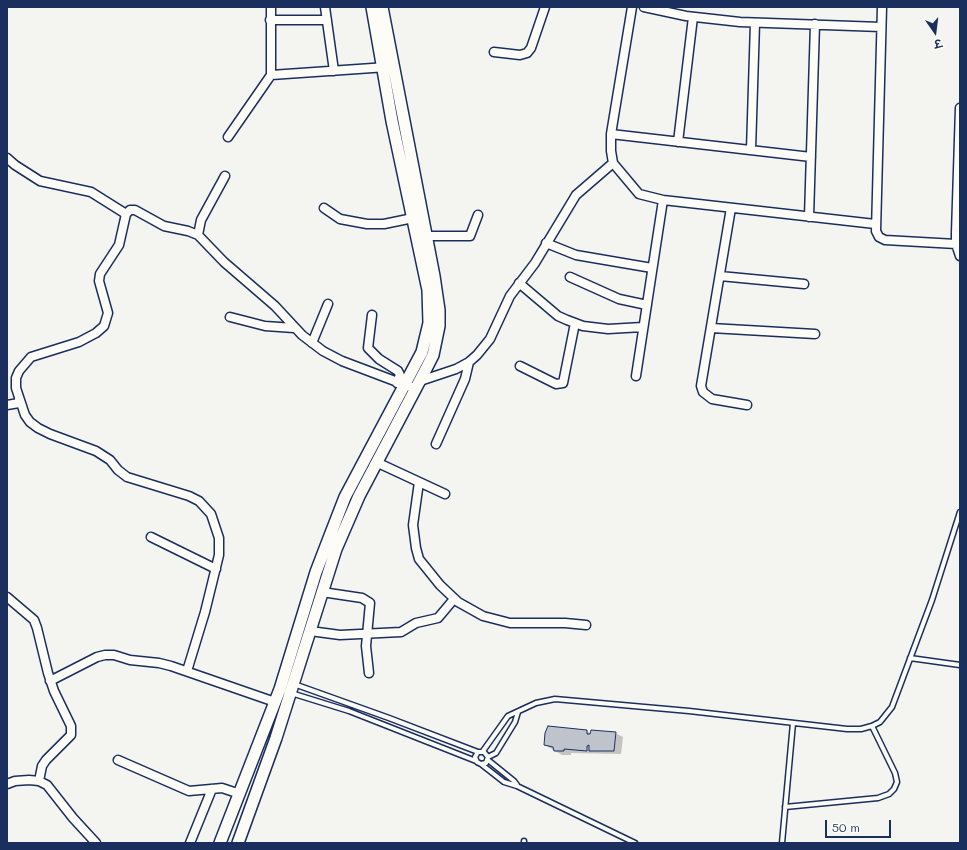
<!DOCTYPE html>
<meta charset="utf-8">
<style>
body{margin:0}
#map{position:relative;width:967px;height:850px;overflow:hidden;background:#f4f4f1;font-family:Mali,"Playpen Sans Deva",sans-serif}
canvas{display:block}
.frame{position:absolute;inset:0;border:8px solid #1b2f5e;pointer-events:none}
.north{position:absolute;left:915px;top:12px;width:40px;height:40px;-webkit-text-stroke:3px #fdfcf7;paint-order:stroke;rotate:166deg;font-size:11px;font-weight:700;line-height:16px;text-align:center;color:#1b2f5e}
.north::after{content:'';display:block;margin:auto;width:14px;height:18px;background:#1b2f5e;clip-path:polygon(50% 0,100% 100%,50% 72%,0 100%)}
.scale{position:absolute;left:825px;top:820px;width:66px;height:18px;box-sizing:border-box;border:2px solid #1b2f5e;border-top:0;padding-left:5px;font-size:12px;line-height:14px;white-space:nowrap;color:#1b2f5e;-webkit-text-stroke:3px #fdfcf7;paint-order:stroke}
</style>
<div id="map">
<canvas width="967" height="850"></canvas>
<div class="frame"></div>
<div class="north">उ</div>
<div class="scale">50 m</div>
</div>
<script>
const ctx = document.querySelector('canvas').getContext('2d');
ctx.lineJoin = 'round';
function fill(path, color) {
  ctx.fillStyle = color;
  ctx.fill(path, 'evenodd');
}
function poly(rows) {
  const path = new Path2D();
  for (const r of rows) {
    path.moveTo(r[0], r[1]);
    for (let i = 2; i < r.length; i += 2) path.lineTo(r[i], r[i + 1]);
  }
  return path;
}
function strokePath(path, color, width, dash) {
  ctx.strokeStyle = color;
  ctx.lineWidth = width;
  ctx.lineCap = dash ? 'butt' : 'round';
  ctx.setLineDash(dash || []);
  ctx.stroke(path);
}
fill(poly([
 [587,731,591,734,615,733,623,737,621,754,571,753,571,755,562,755,545,745]
]), '#0003');
const building = poly([
 [548,726,587,730,587,734,590,734,591,730,616,732,614,751,589,751,589,745,587,746,587,751,564,749,564,751,554,751,553,747,544,745,545,733,548,726]
]);
fill(building, '#bfc3cc');
strokePath(building, '#1b2f5e', 1);
const lane = poly([
 [910,658,960,665],
 [294,684,389,718,478,752,484,752,488,757,486,763,481,764,477,762,475,757,478,752],
 [291,693,349,711,476,761],
 [483,751,508,716,536,703,555,699,689,711,847,729,861,729,872,726,880,722,892,707,932,600,960,512],
 [488,757,496,753,515,722,518,712],
 [488,760,514,781,517,785],
 [481,764,504,782,517,786,635,843],
 [785,807,878,798,889,794,894,789,897,782,895,773,872,726],
 [524,843,524,841],
 [782,843,793,723]
]);
const street = poly([
 [271,7,271,75],
 [325,7,334,71],
 [632,7,611,134,611,151,613,163,639,194,663,200,875,224],
 [644,7,686,16,740,22,881,27],
 [882,7,876,231,879,237,885,240,956,244],
 [270,20,327,20],
 [494,52,520,55,527,53,531,48,545,7],
 [960,108,956,233,956,244,960,256],
 [611,134,811,157],
 [228,137,271,75,387,67],
 [678,142,693,17],
 [751,150,755,23],
 [7,158,15,165,40,181,91,192,126,214],
 [324,208,340,219,367,224,384,224,413,218],
 [731,208,701,386,703,392,712,399,747,405],
 [809,217,815,24],
 [198,235,201,220,225,176],
 [427,236,470,236,478,215],
 [546,243,576,255,652,268],
 [720,276,804,284],
 [570,277,619,299,647,305],
 [519,283,558,316,567,320,583,326,608,329,643,327],
 [372,315,368,348,379,359,398,371,400,375,397,383],
 [230,317,265,326,294,328],
 [711,328,815,334],
 [312,343,328,304],
 [520,366,556,384,563,383,575,323],
 [636,376,663,200],
 [420,381,456,369,469,362,477,355,490,339,510,296,535,263,576,195,613,163],
 [7,405,19,403,19,399],
 [436,444,465,379,469,362],
 [376,462,445,494],
 [419,482,413,525,416,548,419,559,440,585,458,602,483,616,510,623,565,623,586,625],
 [151,537,216,569],
 [322,592,362,598,370,603,366,646,369,673],
 [7,597,34,620,37,628,48,673,54,691,71,726,71,735,46,760,42,766,39,781],
 [310,631,340,635,401,632,416,623,438,618,454,599],
 [187,671,205,612,219,555,219,538,211,514,199,501,189,496,127,477,118,470,110,460,96,451,50,434,38,428,30,422,25,415,16,388,16,378,19,371,31,357,79,342,96,333,104,326,108,313,99,281,100,274,119,245,126,214,130,210,135,210,164,226,188,231,198,235,224,262,275,306,302,335,323,351,342,361,416,389],
 [50,681,97,657,105,655,114,655,130,660,159,663,171,666,275,702],
 [118,760,189,791,222,788,240,794],
 [7,784,15,781,29,780,39,781,47,785,73,818,96,843],
 [190,843,212,789]
]);
const secondary = poly([
 [220,843,280,689,316,572,331,533,345,497,422,352,429,323,428,290,392,121,372,7],
 [238,843,276,738,336,549,359,496,427,367,433,355,439,326,439,310,434,276,382,7]
]);
strokePath(lane, '#1b2f5e', 7);
strokePath(street, '#1b2f5e', 11);
strokePath(secondary, '#1b2f5e', 14);
strokePath(lane, '#fdfcf7', 4);
strokePath(street, '#fdfcf7', 8);
strokePath(secondary, '#fdfcf7', 11);
</script>
